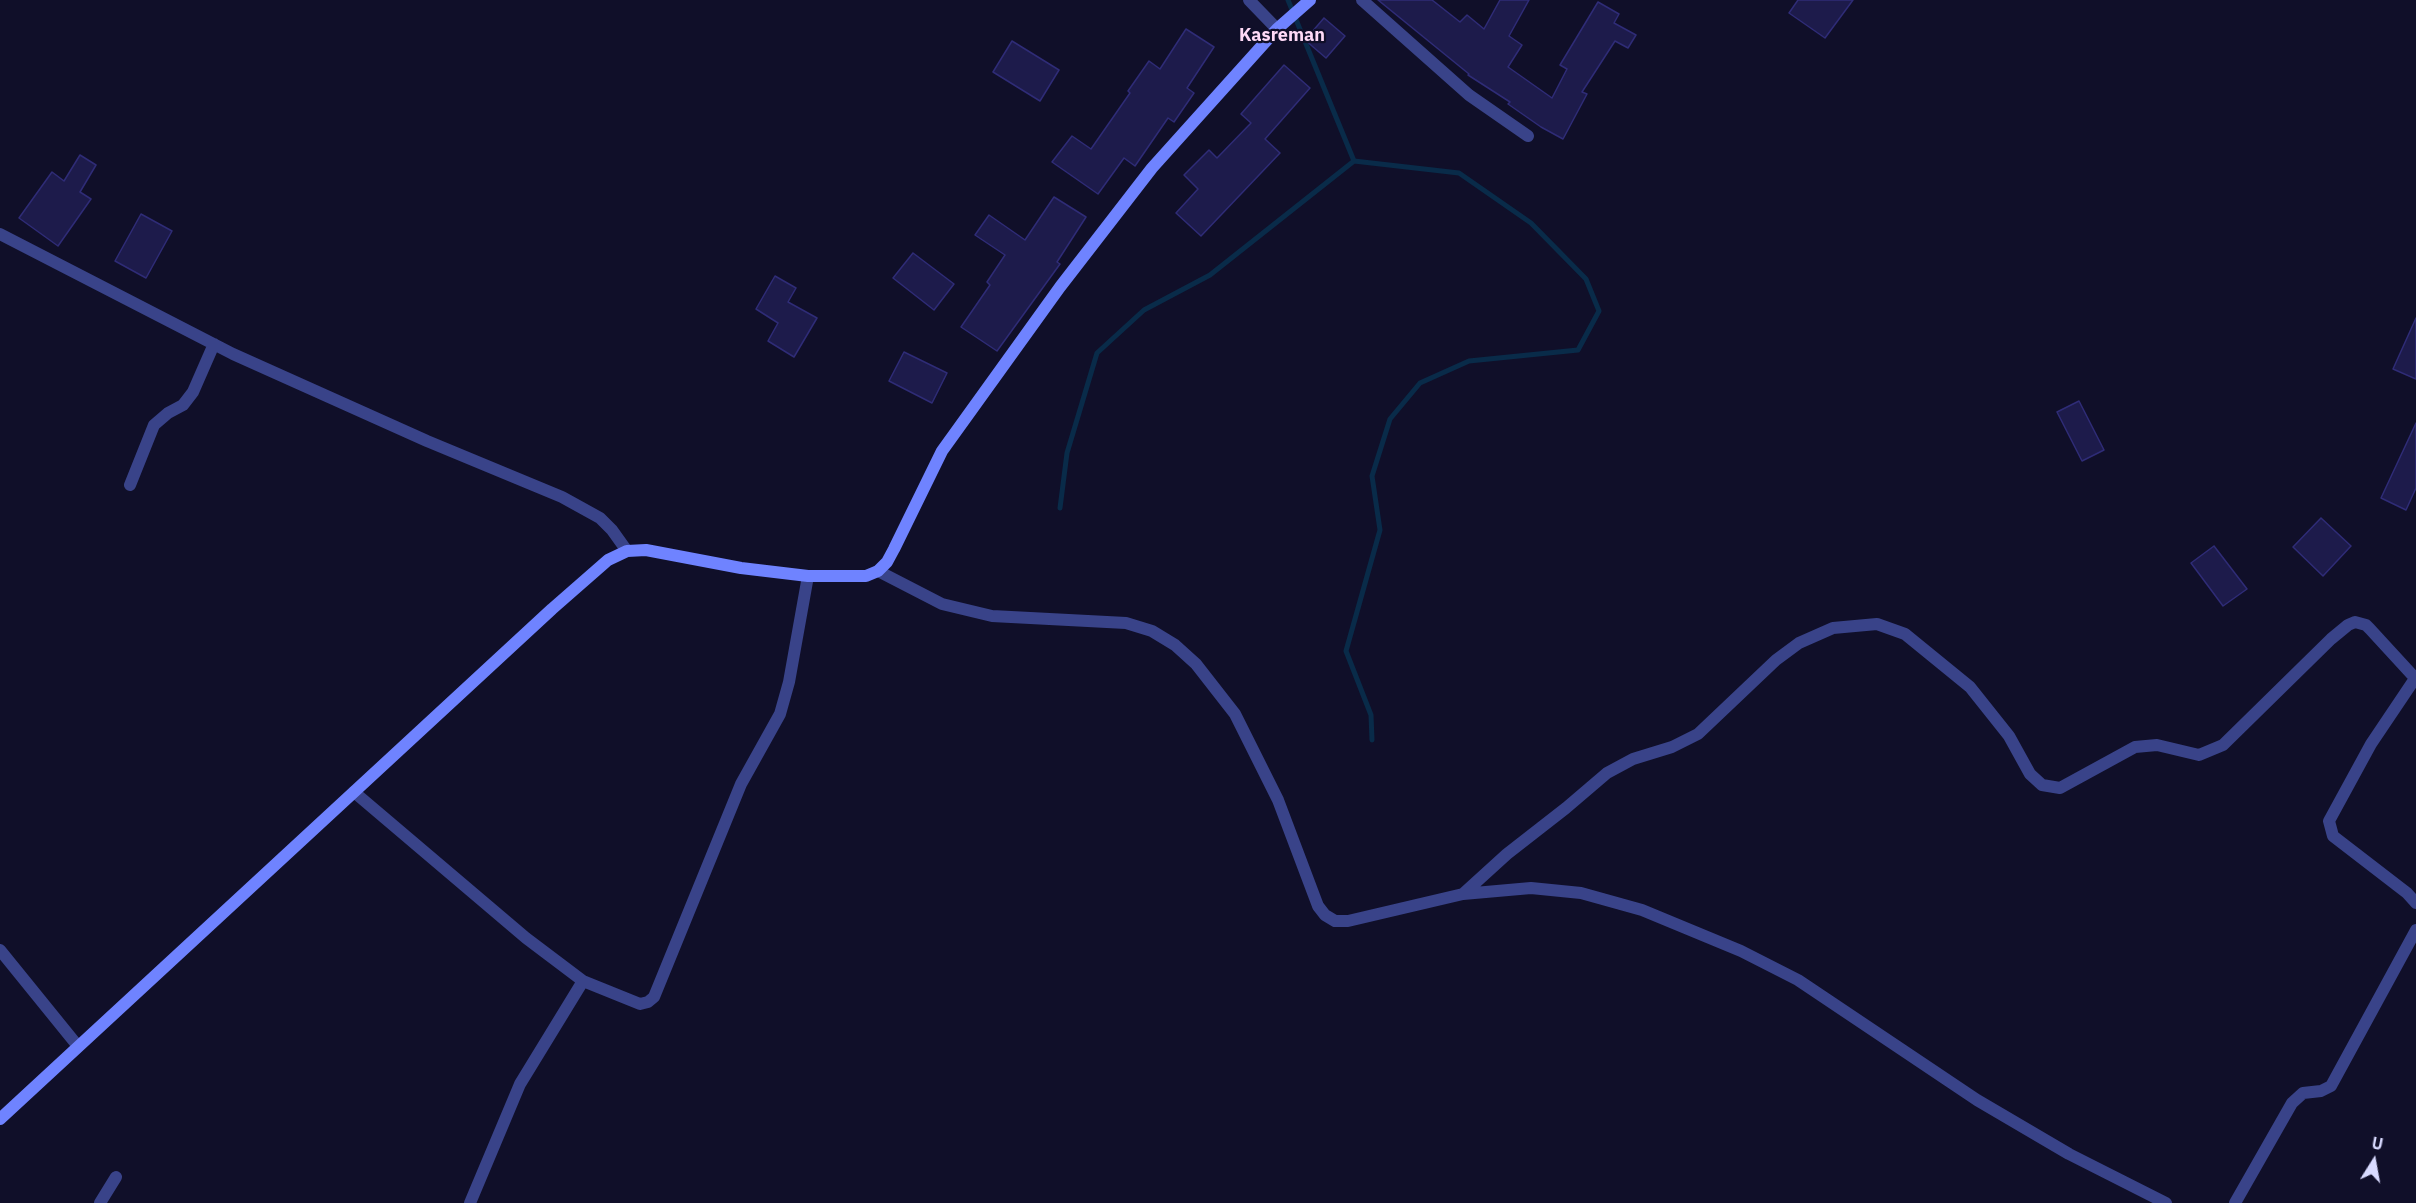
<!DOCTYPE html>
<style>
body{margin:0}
#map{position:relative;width:2416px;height:1203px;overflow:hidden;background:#100f29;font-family:"IBM Plex Sans",sans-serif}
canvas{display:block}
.north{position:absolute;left:2344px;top:1131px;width:60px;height:60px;-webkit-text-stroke:4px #100f29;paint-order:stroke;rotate:11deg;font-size:16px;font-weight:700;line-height:24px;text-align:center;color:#d8daff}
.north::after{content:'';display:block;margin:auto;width:21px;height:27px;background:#d8daff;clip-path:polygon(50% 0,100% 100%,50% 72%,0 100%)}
</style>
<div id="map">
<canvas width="2416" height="1203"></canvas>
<div class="north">U</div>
</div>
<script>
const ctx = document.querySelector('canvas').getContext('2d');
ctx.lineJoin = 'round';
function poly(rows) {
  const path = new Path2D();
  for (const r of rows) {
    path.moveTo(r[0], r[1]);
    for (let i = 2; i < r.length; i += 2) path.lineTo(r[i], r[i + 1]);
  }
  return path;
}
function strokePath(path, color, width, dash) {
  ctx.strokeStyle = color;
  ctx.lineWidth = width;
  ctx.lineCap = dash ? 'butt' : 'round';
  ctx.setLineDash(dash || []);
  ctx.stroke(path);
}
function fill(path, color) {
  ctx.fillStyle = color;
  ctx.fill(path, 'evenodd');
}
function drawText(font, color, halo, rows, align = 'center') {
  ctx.font = font + ' "IBM Plex Sans",sans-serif';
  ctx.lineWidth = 4.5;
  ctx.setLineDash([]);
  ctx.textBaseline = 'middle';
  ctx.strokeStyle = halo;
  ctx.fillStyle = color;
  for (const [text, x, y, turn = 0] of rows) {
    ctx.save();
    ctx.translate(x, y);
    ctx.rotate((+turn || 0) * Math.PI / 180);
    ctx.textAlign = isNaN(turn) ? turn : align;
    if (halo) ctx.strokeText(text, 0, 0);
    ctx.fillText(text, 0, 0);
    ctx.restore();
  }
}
strokePath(poly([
 [1354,161,1459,173,1531,223,1586,279,1599,311,1578,350,1469,361,1420,383,1390,419,1372,476,1380,530,1346,651,1371,715,1372,740],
 [1060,508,1067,453,1097,353,1144,310,1210,275,1354,161,1288,0]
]), '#092b49', 5);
const building = poly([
 [1378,0,1432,0,1460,22,1467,15,1484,29,1500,0,1529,0,1509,36,1522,45,1508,67,1552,98,1567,69,1560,65,1598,2,1619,14,1614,23,1636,35,1628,48,1615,41,1582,92,1587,94,1563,139,1541,127,1508,104,1510,102,1468,75,1469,74,1378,0],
 [1798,0,1853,0,1825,38,1789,13,1798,0],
 [1324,18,1345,36,1326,58,1305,40,1324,18],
 [1186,29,1214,47,1187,88,1194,93,1174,122,1168,118,1135,166,1124,158,1098,194,1052,162,1072,136,1091,149,1130,93,1128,91,1149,61,1160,69,1186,29],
 [1012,41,1059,70,1040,101,993,72,1012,41],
 [1284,65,1310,88,1265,139,1280,153,1201,236,1176,213,1198,189,1184,175,1209,150,1217,158,1251,123,1241,114,1284,65],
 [80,155,96,165,80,192,91,199,58,246,19,218,52,172,64,181,80,155],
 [1054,197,1086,217,1057,262,1060,264,997,351,961,327,990,285,987,282,1005,255,975,235,989,215,1025,240,1054,197],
 [141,214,172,231,146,278,115,261,141,214],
 [913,253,954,284,934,310,893,278,913,253],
 [775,276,796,288,788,302,817,318,794,357,768,341,778,323,756,309,775,276],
 [2416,318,2416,379,2393,369,2416,318],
 [904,352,947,373,932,403,889,381,904,352],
 [2079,401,2104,450,2082,461,2057,412,2079,401],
 [2416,423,2416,488,2406,510,2381,498,2416,423],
 [2321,518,2351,546,2323,576,2293,547,2321,518],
 [2214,546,2247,589,2223,606,2191,563,2214,546]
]);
fill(building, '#1d1b4b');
strokePath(building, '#2f2c77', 1.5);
strokePath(poly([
 [1249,0,1277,29],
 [1362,0,1469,95,1528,136],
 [0,234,233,354,427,441,562,497,600,518,612,530,627,551],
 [130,485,154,425,168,413,183,405,193,392,214,344],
 [878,571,942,604,992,616,1126,623,1152,631,1175,645,1196,664,1235,714,1278,800,1318,906,1325,915,1335,921,1348,921,1463,894,1531,888,1581,893,1642,910,1741,951,1798,980,1977,1100,2069,1154,2166,1203],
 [2416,677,2371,744,2329,821,2333,836,2407,893,2416,903],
 [354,792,526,938,583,981,520,1084,470,1203],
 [1463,894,1507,854,1566,808,1607,773,1633,759,1672,747,1698,734,1776,660,1799,643,1833,628,1877,624,1905,634,1970,687,2009,736,2030,774,2042,785,2060,788,2135,747,2157,745,2199,755,2223,745,2331,639,2348,625,2355,622,2366,625,2370,629,2415,678],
 [0,950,77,1045],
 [583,981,640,1004,648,1002,654,997,741,784,780,714,789,682,808,576],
 [100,1203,116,1177],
 [2235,1203,2292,1103,2303,1093,2321,1091,2331,1086,2416,930]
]), '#394389', 12);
strokePath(poly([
 [0,1119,552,609,608,560,627,551,646,550,741,568,808,576,866,576,878,571,887,562,894,549,942,451,1060,287,1152,168,1277,29,1310,0]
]), '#6f83ff', 12);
drawText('bold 18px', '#ffdaf7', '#100f29', [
 ["Kasreman",1282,36]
]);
</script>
